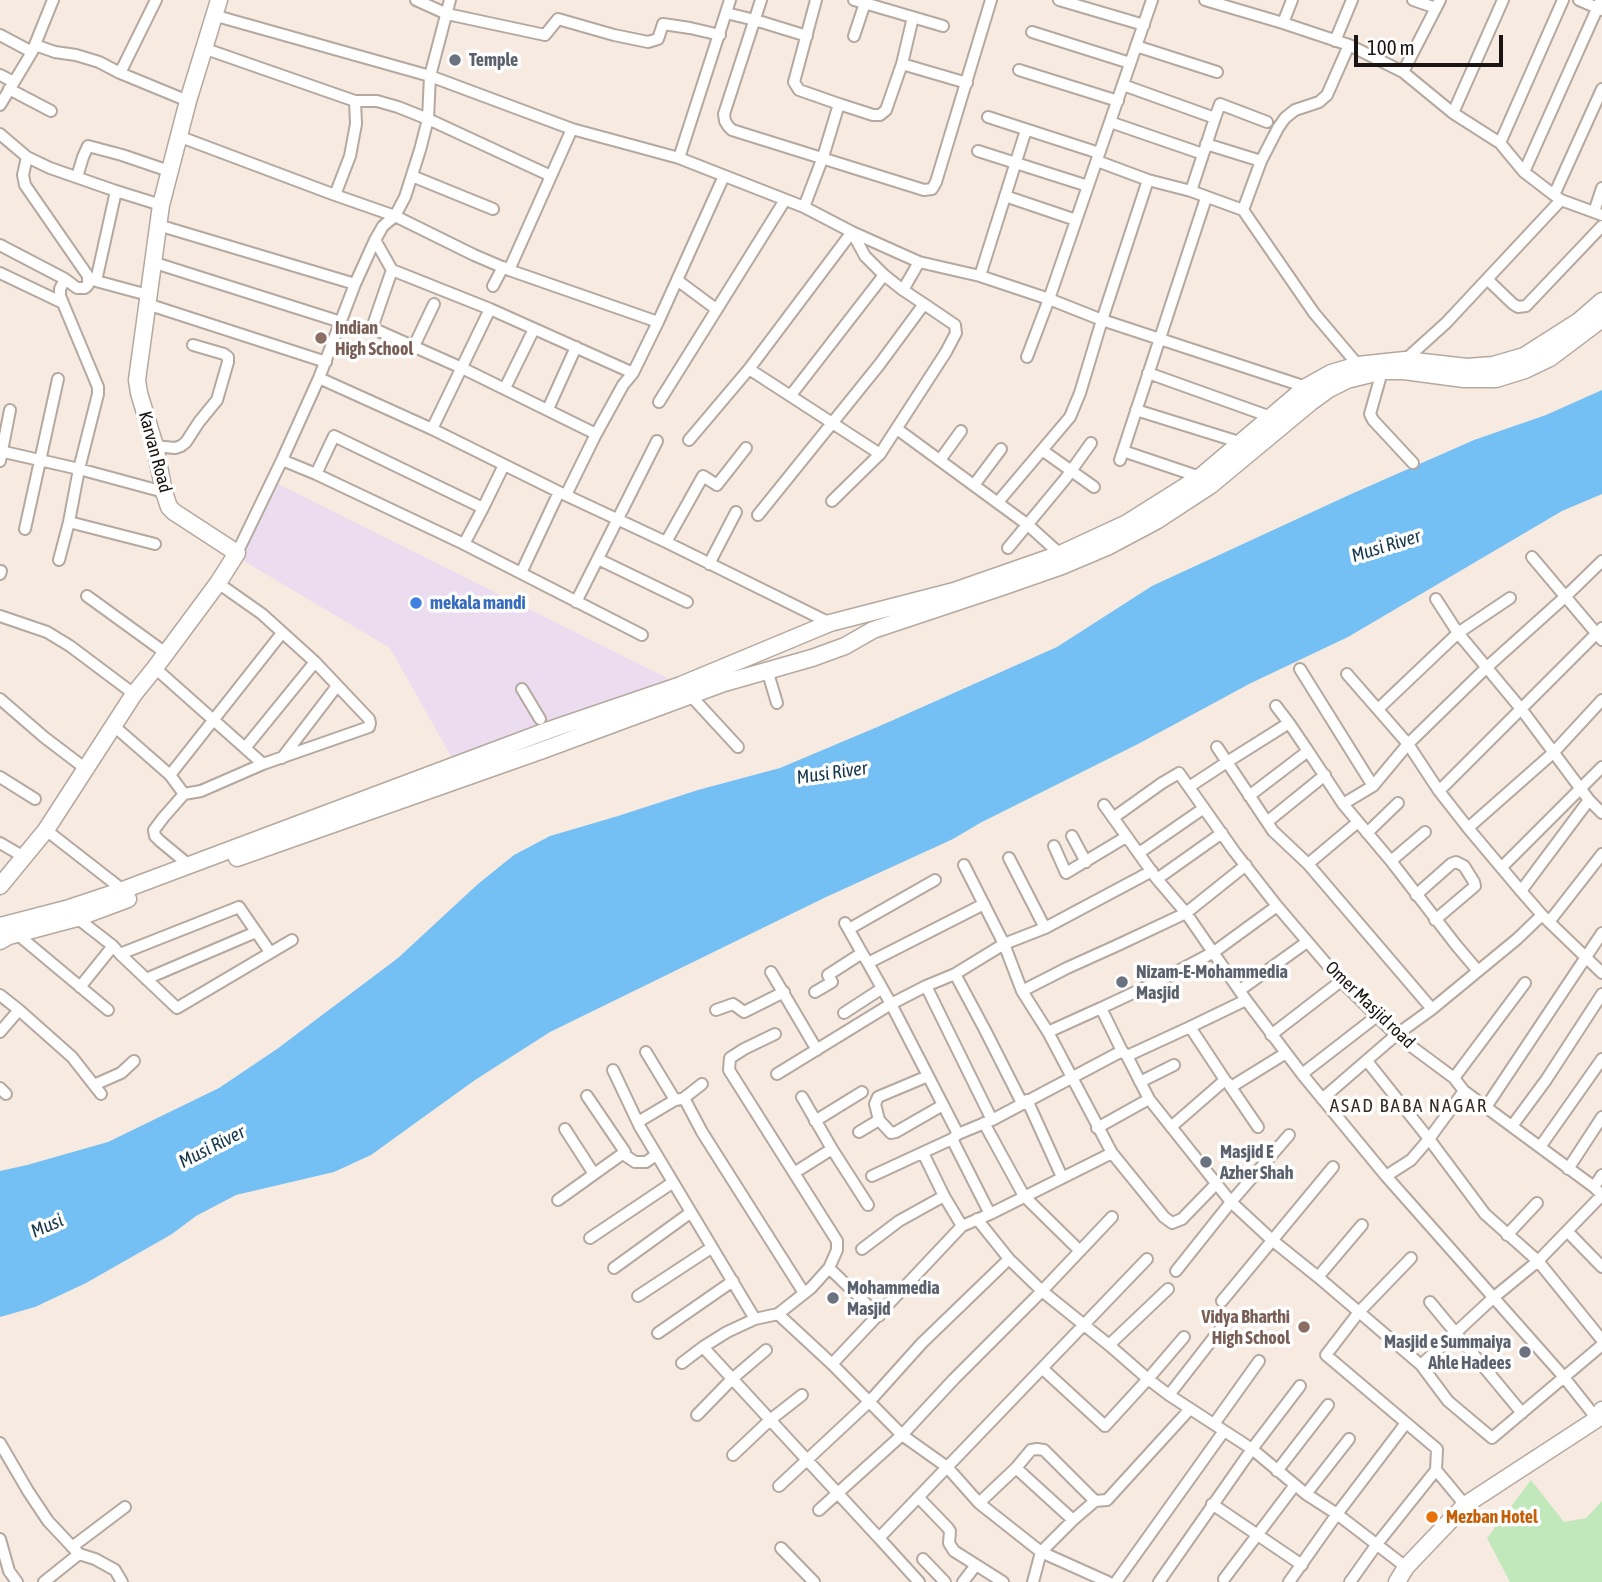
<!DOCTYPE html>
<style>
body{margin:0}
#map{position:relative;width:1602px;height:1582px;overflow:hidden;background:#f7eae0;font-family:"Asap Condensed",sans-serif}
canvas{display:block}
.scale{position:absolute;left:1354px;top:35px;width:149px;height:32px;box-sizing:border-box;border:4px solid #1a1512;border-top:0;padding-left:9px;font-size:21px;line-height:24px;white-space:nowrap;color:#1a1512;-webkit-text-stroke:5px #fff;paint-order:stroke}
</style>
<div id="map">
<canvas width="1602" height="1582"></canvas>
<div class="scale">100 m</div>
</div>
<script>
const ctx = document.querySelector('canvas').getContext('2d');
ctx.lineJoin = 'round';
function fill(path, color) {
  ctx.fillStyle = color;
  ctx.fill(path, 'evenodd');
}
function poly(rows) {
  const path = new Path2D();
  for (const r of rows) {
    path.moveTo(r[0], r[1]);
    for (let i = 2; i < r.length; i += 2) path.lineTo(r[i], r[i + 1]);
  }
  return path;
}
function strokePath(path, color, width, dash) {
  ctx.strokeStyle = color;
  ctx.lineWidth = width;
  ctx.lineCap = dash ? 'butt' : 'round';
  ctx.setLineDash(dash || []);
  ctx.stroke(path);
}
function drawText(font, color, halo, rows, align = 'center') {
  ctx.font = font + ' "Asap Condensed",sans-serif';
  ctx.lineWidth = 7;
  ctx.setLineDash([]);
  ctx.textBaseline = 'middle';
  ctx.strokeStyle = halo;
  ctx.fillStyle = color;
  for (const [text, x, y, turn = 0] of rows) {
    ctx.save();
    ctx.translate(x, y);
    ctx.rotate((+turn || 0) * Math.PI / 180);
    ctx.textAlign = isNaN(turn) ? turn : align;
    if (halo) ctx.strokeText(text, 0, 0);
    ctx.fillText(text, 0, 0);
    ctx.restore();
  }
}
fill(poly([
 [272,481,681,685,456,765,390,648,239,558]
]), '#ecdcef');
fill(poly([
 [1531,1480,1564,1522,1586,1518,1602,1501,1602,1582,1510,1582,1487,1538]
]), '#c1e8bb');
fill(poly([
 [1602,390,1602,494,1562,511,1348,637,1251,683,1138,744,980,823,953,839,824,898,550,1032,475,1080,371,1155,334,1172,236,1195,196,1216,172,1234,86,1283,35,1307,0,1317,0,1171,27,1165,108,1142,219,1088,277,1049,398,958,478,884,514,855,550,836,618,816,698,790,780,768,882,725,1057,647,1152,586,1349,495,1474,440,1546,415]
]), '#74c0f4');
const street = poly([
 [416,0,447,14,545,35,558,19,614,35,648,42,658,39,663,24,690,28,720,35],
 [761,0,724,114,725,121,728,126,732,130,924,190,932,189,936,182,991,0],
 [816,0,794,82,799,90,839,104],
 [854,0,943,26],
 [1059,0,1144,25],
 [1205,0,1283,23,1349,45,1403,72,1453,113,1500,143,1524,172,1554,195,1561,200,1602,215],
 [1413,0,1436,8],
 [1579,0,1602,10],
 [726,13,755,20,807,36],
 [213,15,430,76,572,129,679,158,804,207,852,232,919,262,980,276,1049,299,1102,320,1306,387],
 [1283,23,1292,0],
 [1032,32,1130,63],
 [0,35,32,52],
 [854,36,866,0],
 [1335,41,1352,0],
 [35,45,55,52,76,55,99,62,120,73,188,101],
 [1136,46,1217,72],
 [203,48,355,101,377,101,398,107,428,119,551,176],
 [902,64,967,83],
 [1019,70,1118,101],
 [1403,72,1440,0],
 [120,73,156,0],
 [0,75,14,82,0,105],
 [14,82,32,52,53,0],
 [1123,85,1215,118,1191,191],
 [9,89,51,111],
 [1453,113,1503,0],
 [988,117,1099,153],
 [1215,118,1220,104,1267,122],
 [1110,122,1203,154],
 [0,134,27,157,23,175,25,185,88,276,88,285,85,288,77,288,65,279,60,289,60,296,98,387,98,394,79,469,69,522,59,560],
 [178,136,335,195,395,216,474,255,509,270,658,322],
 [1500,143,1563,0],
 [1206,144,1261,161],
 [978,151,1088,186],
 [27,157,50,168,116,191],
 [679,158,730,0],
 [1097,161,1148,180,1191,191,1243,210,1314,313,1358,365],
 [1524,172,1601,0],
 [412,176,493,209],
 [77,177,83,157,88,146,122,155,169,171],
 [335,195,350,156,356,124,355,101],
 [1554,195,1602,89],
 [1005,196,1076,220],
 [804,207,823,157,839,104,873,115,880,115,886,110,902,64,913,17],
 [1243,210,1261,161,1278,128,1285,118,1295,110,1319,102,1327,95,1349,45],
 [1594,212,1602,188],
 [158,225,355,284],
 [375,240,392,270,372,328,462,368,596,434],
 [0,245,65,279],
 [152,262,341,322],
 [392,270,490,309,633,373],
 [509,270,572,129],
 [0,273,63,303],
 [980,276,1026,130],
 [677,280,716,309],
 [1488,280,1513,304,1518,307,1526,306,1602,226],
 [493,286,503,267],
 [148,295,96,281,116,191,161,205],
 [147,304,326,362],
 [414,346,434,304],
 [1027,357,1049,299,1152,0],
 [1405,360,1446,323,1561,200],
 [1383,368,1370,414,1373,420,1413,463],
 [749,369,880,454],
 [1148,373,1271,417],
 [319,378,432,429,559,492,666,542,830,623],
 [505,388,534,329],
 [791,395,884,275],
 [659,402,785,200],
 [548,409,576,347],
 [1136,410,1239,442],
 [432,429,490,309],
 [897,429,1028,525,1060,554],
 [689,440,749,369,852,232,865,256,884,275,903,290],
 [155,446,175,448,181,446,186,442,199,422,217,400,228,362,228,357,224,354,193,345],
 [1042,450,1094,487],
 [0,451,79,469,164,492],
 [1123,451,1200,477],
 [282,460,316,474,464,544,642,635],
 [940,460,961,431],
 [1120,460,1206,198],
 [0,461,10,410],
 [316,474,334,436,483,508,504,465],
 [974,485,1001,449],
 [566,495,596,434,623,385,633,373,658,322,724,176],
 [832,501,880,454,946,352,956,333,955,325,924,304],
 [998,502,1070,417,1080,393,1102,320,1148,180],
 [758,515,879,365,924,304,903,290,919,262],
 [69,522,155,544],
 [25,529,58,379],
 [666,542,703,476,717,485,746,448],
 [464,544,483,508],
 [1008,548,1066,478,1091,443],
 [237,553,282,460,319,378,355,284,375,240,383,226,395,216,405,197,420,150,428,119,430,76,450,0],
 [1532,557,1602,640],
 [598,559,687,602],
 [709,564,736,512],
 [521,573,559,492],
 [0,574,1,571],
 [87,596,167,654],
 [1436,599,1458,633,1522,710,1589,800,1602,813],
 [576,602,657,441],
 [0,616,47,632,70,646,134,694],
 [155,668,263,764],
 [1300,669,1373,786],
 [767,670,777,703],
 [1347,674,1408,744,1439,791,1468,828,1521,891,1542,915,1602,973],
 [522,689,540,719],
 [691,696,738,747],
 [0,699,44,737,86,769],
 [1276,706,1289,723],
 [1378,709,1458,633,1510,598],
 [114,726,170,775,184,794,201,791,263,764,369,727,370,723,369,719,315,662,262,614,218,583],
 [1217,747,1273,831,1308,864,1432,1009],
 [245,748,315,662],
 [282,758,337,686],
 [170,775,282,633],
 [0,777,35,799],
 [1189,787,1227,762,1289,723,1308,751],
 [1439,791,1602,628],
 [184,794,163,818,154,830,155,836,160,841,189,865],
 [1249,796,1308,751,1343,804,1391,861,1456,945,1478,971],
 [1343,804,1373,786,1408,744,1486,668,1565,597,1602,561],
 [1104,805,1157,879,1186,913,1246,1000,1302,1074,1386,1176,1563,1376,1597,1419],
 [1113,818,1162,783,1179,773,1234,851,1277,906,1341,981,1396,1035,1454,1078,1464,1091,1594,1187,1602,1195],
 [1267,822,1325,775],
 [1468,828,1553,753,1602,700],
 [46,830,123,890],
 [1367,833,1398,803],
 [1072,836,1086,862],
 [0,843,24,857],
 [1054,846,1066,873,1126,837],
 [1139,853,1204,808],
 [1009,858,1045,928],
 [1391,861,1425,832],
 [1308,864,1358,822],
 [964,865,1004,944,1022,991,1048,1032,1112,1153,1164,1217,1172,1223,1182,1219,1215,1185],
 [1502,867,1602,767],
 [1157,879,1222,833],
 [1521,891,1589,800],
 [1416,895,1451,864,1456,862,1464,866,1474,882,1475,886,1435,920],
 [77,918,113,946,80,987],
 [1549,922,1602,854],
 [845,923,862,953],
 [849,929,935,880],
 [17,934,108,1010],
 [113,946,120,954,239,907,270,952],
 [120,954,177,1008,292,940],
 [771,972,817,1050],
 [955,974,985,1030,1022,1103],
 [146,979,256,932],
 [926,986,992,1120],
 [1240,990,1307,942],
 [1022,991,1067,968,1118,945,1186,913,1246,865],
 [815,992,832,982,828,975,862,953,868,963],
 [0,995,19,1010,0,1032],
 [1101,1008,1161,980,1214,952,1277,906],
 [19,1010,72,1057,101,1094],
 [716,1010,733,1004,744,1012,784,992],
 [844,1013,881,989],
 [1190,1027,1246,1000],
 [1271,1035,1341,981],
 [1122,1051,1127,1056,1149,1099,1231,1202,1272,1240,1318,1277,1421,1365,1448,1401,1492,1438,1602,1345],
 [646,1052,675,1100],
 [1127,1056,1190,1027,1225,1080,1171,1127],
 [1367,1061,1429,1139,1485,1214,1538,1261,1602,1340],
 [613,1070,640,1127,755,1319],
 [777,1074,891,1004,868,963,984,904],
 [1302,1074,1377,1016],
 [1454,1078,1525,983],
 [1140,1082,1174,1065],
 [1228,1083,1258,1127],
 [702,1084,684,1098,702,1132,804,1293],
 [94,1085,121,1073,134,1061],
 [1231,1087,1286,1053],
 [0,1088,6,1094],
 [802,1097,832,1149,868,1205],
 [1322,1099,1396,1035,1432,1009,1517,939,1542,915],
 [1027,1100,1062,1177],
 [1486,1107,1602,933],
 [879,1120,875,1104,878,1097,928,1076],
 [815,1121,862,1092],
 [638,1122,675,1100,681,1099],
 [984,1123,1024,1196,1080,1251],
 [1512,1126,1546,1080,1602,994],
 [1097,1128,1149,1099],
 [565,1129,594,1174],
 [859,1132,879,1120,891,1133,896,1132,943,1105],
 [958,1134,891,1004,926,986,955,974,1004,944,1045,928,1152,871],
 [952,1139,990,1214],
 [1540,1147,1602,1059],
 [923,1153,944,1196,962,1226],
 [623,1154,635,1162,646,1162,656,1155],
 [1568,1169,1602,1117],
 [794,1173,832,1149],
 [872,1176,952,1139,958,1134,992,1120,1122,1051,1101,1008,1048,1032],
 [1386,1176,1411,1160,1429,1139,1464,1091],
 [1594,1187,1602,1175],
 [558,1200,625,1152,587,1096],
 [977,1219,1009,1259,1042,1291,1109,1345,1148,1379,1169,1395,1252,1449,1306,1494,1337,1514,1406,1567],
 [1567,1231,1602,1267],
 [1507,1235,1537,1203],
 [590,1238,672,1183],
 [862,1249,899,1221,944,1196],
 [1411,1258,1359,1312,1326,1355,1437,1449,1436,1470,1465,1505],
 [614,1268,690,1213],
 [829,1268,879,1316],
 [1176,1271,1231,1202,1289,1135],
 [1318,1277,1362,1225],
 [638,1296,711,1248],
 [1222,1301,1333,1167],
 [1430,1302,1522,1413],
 [778,1314,832,1364,902,1435,947,1467,979,1503,1041,1552,1108,1582],
 [658,1333,733,1281],
 [1109,1345,1168,1289],
 [703,1347,879,1538],
 [682,1363,703,1347,727,1332,755,1319,778,1314,811,1288,829,1268,837,1250,837,1241,729,1070,730,1058,744,1049,775,1034],
 [832,1364,962,1226,990,1214,1112,1153],
 [1421,1365,1493,1298,1538,1261,1602,1195],
 [1043,1369,1105,1426,1148,1379,1184,1337],
 [1169,1395,1222,1327],
 [697,1415,732,1379,766,1350],
 [1214,1424,1259,1361],
 [0,1443,28,1491,48,1521,79,1554,95,1559,115,1570,122,1582],
 [733,1455,770,1420,802,1395],
 [1016,1468,1073,1520],
 [1277,1471,1328,1405],
 [779,1486,869,1402,922,1343,1009,1259],
 [1306,1494,1349,1439],
 [918,1497,947,1527,950,1531,949,1543,954,1551,1003,1582],
 [979,1503,1016,1468,1031,1450,1037,1449,1044,1450,1095,1501],
 [1212,1504,1302,1565],
 [819,1510,902,1435,954,1379,1042,1291,1112,1217],
 [0,1539,9,1571,17,1582],
 [72,1547,125,1507],
 [781,1548,814,1582],
 [923,1559,945,1582],
 [1224,1579,1295,1485],
 [44,1582,79,1554],
 [919,1582,879,1538,1147,1259],
 [963,1582,976,1565],
 [1033,1582,1041,1552,1073,1520,1095,1501,1107,1500,1190,1409],
 [1116,1582,1224,1431],
 [1159,1582,1252,1449,1300,1386],
 [1289,1582,1337,1514,1406,1423],
 [1350,1582,1377,1544,1436,1470]
]);
const secondary = poly([
 [237,858,543,750,724,683,812,658,845,646,873,630,999,588,1062,566,1107,547,1156,521,1211,485,1311,402,1329,389,1347,380,1383,371,1404,371,1464,379,1496,379,1525,370,1550,358,1602,319],
 [0,886,46,830,134,694,155,668,218,583,237,553,174,512,169,507,164,492,155,446,139,393,137,380,161,205,188,101,219,0],
 [0,926,66,909,123,890,549,730,681,685,830,623,954,591,1060,554,1127,523,1200,477,1306,387,1331,373,1358,365,1405,360,1467,367,1493,365,1524,356,1579,321,1602,301],
 [0,941,9,936,77,918,128,899],
 [1397,1582,1406,1567,1465,1505,1597,1419,1602,1410]
]);
strokePath(street, '#b5a89f', 14);
strokePath(secondary, '#b5a89f', 19);
strokePath(street, '#fff', 10);
strokePath(secondary, '#fff', 16);
for (const [x, y, r, color] of [
 [455,60,7,"#6b7280"],
 [321,338,7,"#8d6e63"],
 [416,603,7,"#3f7fe0"],
 [1122,982,7,"#6b7280"],
 [1206,1162,7,"#6b7280"],
 [833,1298,7,"#6b7280"],
 [1304,1327,7,"#8d6e63"],
 [1525,1352,7,"#6b7280"],
 [1432,1517,7,"#e8710a"]
]) {
  const dot = new Path2D();
  dot.arc(x, y, r, 0, 2 * Math.PI);
  ctx.fillStyle = color;
  ctx.fill(dot);
  strokePath(dot, '#fff', 2.5);
}
drawText('bold 18px', '#5b616d', '#fff', [
 ["Temple",469,60],
 ["Nizam-E-Mohammedia",1136,972],
 ["Masjid",1136,993],
 ["Masjid E",1220,1152],
 ["Azher Shah",1220,1173],
 ["Mohammedia",847,1288],
 ["Masjid",847,1309],
 ["Masjid e Summaiya",1511,1342,"right"],
 ["Ahle Hadees",1511,1363,"right"]
], 'left');
drawText('bold 18px', '#785e54', '#fff', [
 ["Indian",335,328],
 ["High School",335,349],
 ["Vidya Bharthi",1290,1317,"right"],
 ["High School",1290,1338,"right"]
], 'left');
drawText('18px', '#1a1512', '#fff', [
 ["Karvan Road",155,452,75],
 ["Omer Masjid road",1370,1005,44]
]);
drawText('bold 18px', '#366cbe', '#fff', [
 ["mekala mandi",430,603]
], 'left');
drawText('bold 18px', '#c56008', '#fff', [
 ["Mezban Hotel",1446,1517]
], 'left');
drawText('italic 19px', '#16384d', '#fff', [
 ["Musi River",1386,546,-17],
 ["Musi River",832,773,-8],
 ["Musi River",212,1147,-27],
 ["Musi",47,1226,-23]
]);
ctx.letterSpacing = '2px';
drawText('19px', '#362c24', '#fff', [
 ["ASAD BABA NAGAR",1409,1106]
]);
ctx.letterSpacing = '0px';
</script>
